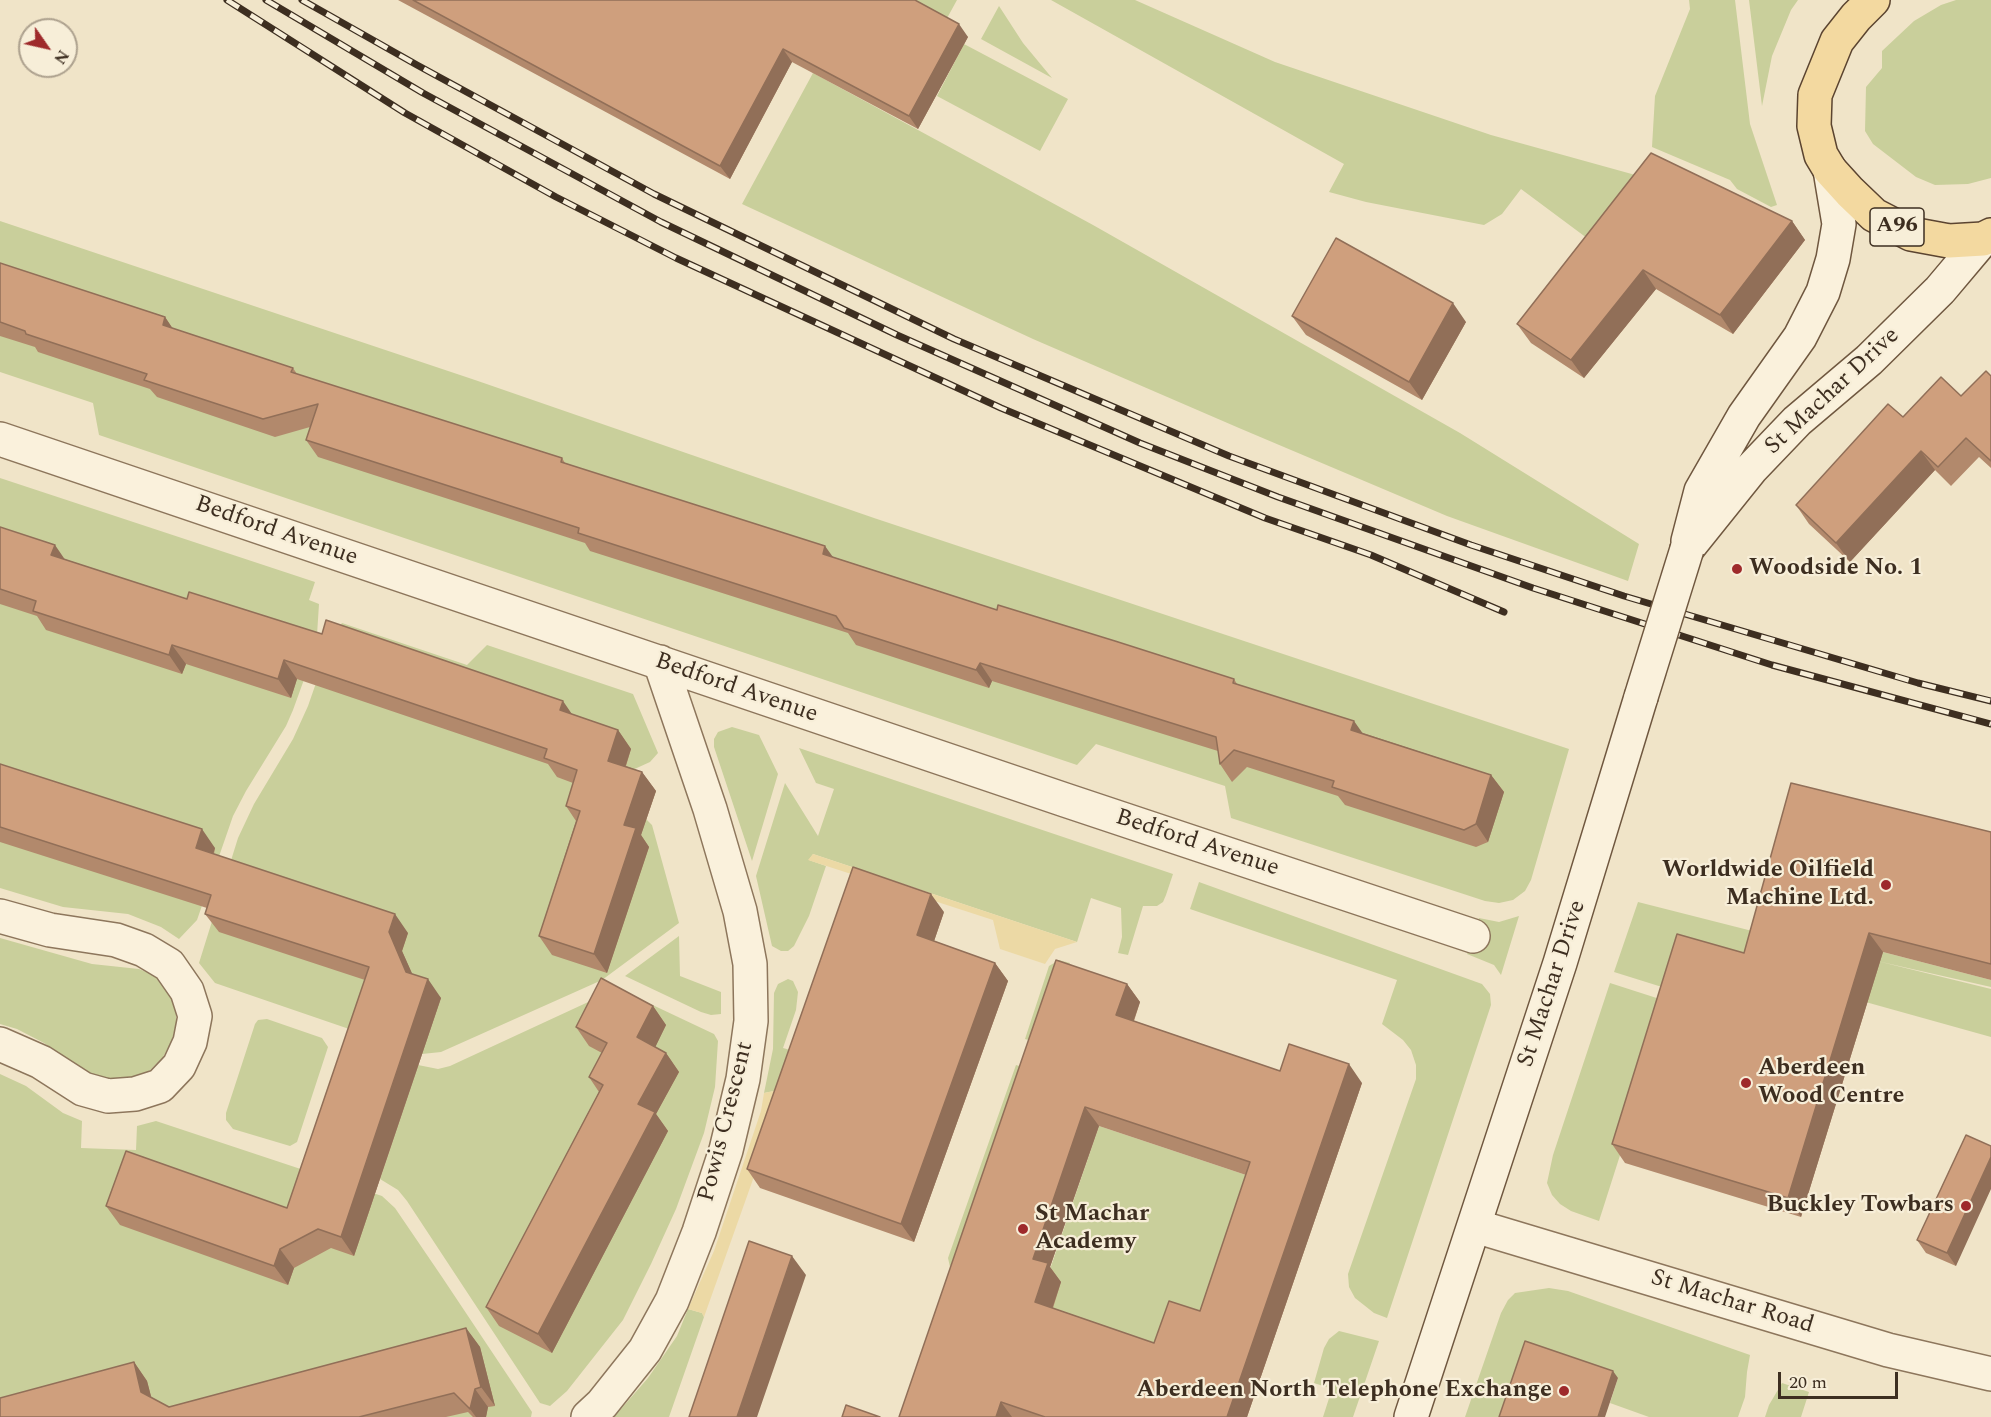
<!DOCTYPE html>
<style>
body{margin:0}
#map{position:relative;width:1991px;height:1417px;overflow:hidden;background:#f0e4c8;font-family:Spectral,serif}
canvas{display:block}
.north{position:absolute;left:18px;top:18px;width:60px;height:60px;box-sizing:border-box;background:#f7eed8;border:2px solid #ada18e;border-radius:50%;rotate:124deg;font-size:16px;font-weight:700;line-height:24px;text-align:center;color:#3d2e20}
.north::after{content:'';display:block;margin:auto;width:21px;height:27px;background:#9e2a2b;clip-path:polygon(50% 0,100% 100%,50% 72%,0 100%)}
.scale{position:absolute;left:1778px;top:1372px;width:120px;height:27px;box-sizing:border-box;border:3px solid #3d2e20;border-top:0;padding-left:8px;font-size:18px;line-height:21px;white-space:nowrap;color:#3d2e20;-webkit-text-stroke:4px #f7eed8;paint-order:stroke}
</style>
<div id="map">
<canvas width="1991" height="1417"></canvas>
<div class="north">N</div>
<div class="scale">20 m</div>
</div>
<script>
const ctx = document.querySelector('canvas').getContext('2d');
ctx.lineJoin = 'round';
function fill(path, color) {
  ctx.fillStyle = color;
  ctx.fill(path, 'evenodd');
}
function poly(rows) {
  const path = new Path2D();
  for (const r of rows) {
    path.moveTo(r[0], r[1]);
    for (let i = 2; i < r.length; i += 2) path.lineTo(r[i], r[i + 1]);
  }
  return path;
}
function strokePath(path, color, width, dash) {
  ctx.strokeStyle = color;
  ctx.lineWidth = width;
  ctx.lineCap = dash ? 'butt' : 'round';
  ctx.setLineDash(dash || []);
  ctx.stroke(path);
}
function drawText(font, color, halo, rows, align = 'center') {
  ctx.font = font + ' Spectral,serif';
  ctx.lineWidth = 4.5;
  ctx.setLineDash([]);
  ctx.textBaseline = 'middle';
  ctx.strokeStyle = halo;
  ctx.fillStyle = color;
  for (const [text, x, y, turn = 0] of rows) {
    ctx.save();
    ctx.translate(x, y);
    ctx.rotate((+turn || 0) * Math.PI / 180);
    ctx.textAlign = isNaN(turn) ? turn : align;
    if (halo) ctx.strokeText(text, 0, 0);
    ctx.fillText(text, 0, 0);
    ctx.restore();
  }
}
fill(poly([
 [910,0,957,0,946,20],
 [1051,0,1135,0,1275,62,1491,135,1657,181,1603,250,1521,189,1502,214,1484,225,1366,202,1329,192,1344,164],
 [1689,0,1735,0,1750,124,1777,205,1771,207,1737,189,1730,180,1652,147,1655,96,1690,9],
 [1749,0,1798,0,1791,10,1772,56,1762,106],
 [1956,0,1991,0,1991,178,1968,184,1935,185,1916,177,1873,144,1865,131,1866,87,1882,68,1882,51,1914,21,1941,5],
 [999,6,1023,43,1052,78,981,39],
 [964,44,1068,99,1040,151,937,96],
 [813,73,1093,225,1460,433,1639,544,1628,581,1447,516,1239,428,1033,339,742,204],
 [0,221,475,380,874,518,1569,749,1531,880,1525,891,1513,900,1499,903,1485,901,1231,818,1225,786,1096,744,1077,765,99,435,93,403,0,372],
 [0,478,315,582,309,600,319,604,317,635,310,663,293,710,286,726,246,791,233,816,197,920,179,939,161,927,128,914,63,907,0,888],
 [342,623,467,665,487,645,633,694,658,753,650,762,628,772,633,783,656,791,646,819,652,825,679,923,602,980,441,1052,422,1054,215,983,199,963,238,838,254,804,293,739,308,706,332,637],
 [732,727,759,735,778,774,752,861,714,747,714,739,718,732],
 [799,748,1173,874,1166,895,1163,902,1157,906,1143,906,1128,955,1118,953,1122,937,1121,908,1091,898,1077,942,813,854,809,860,826,866,809,916,794,946,788,951,781,951,772,946,756,876,785,783,818,836,834,789,816,783],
 [1199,882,1482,984,1490,994,1491,1005,1387,1318,1374,1313,1355,1298,1349,1287,1348,1274,1416,1079,1416,1065,1411,1050,1403,1040,1382,1024,1397,980,1190,909],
 [1638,902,1768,935,1771,923,1991,980,1991,987,1877,961,1991,989,1991,1037,1690,953,1678,992,1614,972],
 [1519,916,1501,975,1494,965,1467,954,1479,918,1499,922],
 [679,936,680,976,721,992,721,1014,711,1015,701,1012,625,976],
 [0,938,92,964,139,969,156,976,169,989,176,1005,176,1024,172,1040,163,1057,145,1075,127,1082,107,1080,88,1073,44,1043,17,1029,0,1024],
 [1059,960,1070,963,1042,1044,1025,1039,1049,966],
 [788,979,793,981,798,992,796,1010,783,1048,797,1052,784,1089,764,1093,773,1049,774,993,778,984],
 [1610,983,1669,1002,1599,1221,1571,1211,1560,1204,1552,1195,1547,1183,1553,1155],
 [612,991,623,991,714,1034,718,1041,715,1087,704,1133,676,1209,651,1264,623,1320,567,1391,550,1406,540,1403,407,1201,398,1190,380,1179,418,1065,438,1069,450,1066],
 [267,1019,322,1038,328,1047,297,1142,290,1146,233,1129,226,1120,226,1113,255,1024,258,1020],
 [1016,1065,1033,1070,950,1267,948,1258],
 [0,1074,26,1086,63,1113,82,1121,81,1148,136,1150,137,1126,156,1121,382,1196,395,1208,442,1277,532,1412,531,1417,0,1417],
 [1099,1126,1264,1181,1213,1330,1168,1362,1048,1321,1047,1278],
 [1549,1288,1568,1291,1750,1355,1747,1372,1745,1397,1738,1417,1649,1417,1610,1403,1618,1378,1506,1417,1465,1417,1501,1313,1508,1300,1515,1293],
 [688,1309,702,1313,704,1317,669,1417,614,1417,648,1378,677,1336],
 [1339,1331,1379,1341,1353,1417,1323,1417,1332,1389,1314,1383,1324,1348,1329,1339],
 [1782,1383,1809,1392,1801,1417,1765,1417,1769,1405]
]), '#c9cf9b');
fill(poly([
 [813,854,1077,942,1055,949,1045,964,1000,949,993,920,808,860],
 [784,1089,751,1185,704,1317,702,1313,688,1309,714,1251,761,1111,764,1093]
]), '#ecd9a5');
const street = poly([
 [0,439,1065,800,1473,936],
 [0,916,50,930,116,940,144,950,169,965,187,991,195,1016,190,1042,179,1066,160,1086,135,1094,108,1096,83,1089,41,1062,0,1044],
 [1475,1226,1888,1350,1991,1374],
 [588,1417,602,1404,645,1350,672,1301,699,1232,726,1150,743,1079,751,1021,750,964,740,911,710,809,660,662]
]);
const secondary = poly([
 [1688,541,1701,491,1744,416,1800,337,1823,292,1833,259,1839,224,1830,170],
 [1687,549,1752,468,1797,421,1869,360,1940,290,1983,239],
 [1411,1417,1560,963,1641,697]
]);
const primary = poly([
 [1873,0,1856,17,1837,41,1815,95,1814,126,1821,155,1830,170,1850,192,1874,215,1911,234,1949,241,1983,239,1991,235]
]);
strokePath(street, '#8d765c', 36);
strokePath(secondary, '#6f573f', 36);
strokePath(primary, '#5b4430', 36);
strokePath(street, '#faf1dc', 33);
strokePath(secondary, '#faf1dc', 33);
strokePath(primary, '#f3d9a0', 33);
const rail = poly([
 [227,0,405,113,556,197,676,258,1001,408,1265,518,1371,555,1504,612],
 [266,0,423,93,661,222,897,335,1140,443,1278,497,1533,588,1772,665,1991,724],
 [302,0,417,65,654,194,954,339,1229,456,1471,545,1624,596,1918,683,1991,701]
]);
strokePath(rail, '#3d2e20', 7);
strokePath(rail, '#f7eed8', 4.5, [14]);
const secondaryBridge = poly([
 [1641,697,1687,549]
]);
strokePath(secondaryBridge, '#6f573f', 36, []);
strokePath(secondaryBridge, '#faf1dc', 33);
fill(poly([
 [398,0,915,0,968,37,918,129,792,62,730,179],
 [1651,153,1792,221,1805,240,1733,334,1656,289,1584,378,1531,343,1517,324],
 [0,263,165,317,173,329,293,368,297,374,562,458,565,463,833,557,997,610,1234,679,1237,684,1363,733,1491,775,1504,792,1488,842,1476,847,1345,805,1338,796,1247,767,1232,782,1220,764,1218,751,992,681,989,688,856,645,848,633,590,551,585,543,318,457,306,440,310,427,275,437,157,397,150,389,38,352,35,347,0,336],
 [1292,316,1466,322,1422,400,1306,335],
 [1991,376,1991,468,1979,457,1951,486,1935,470,1850,562,1809,524,1796,505,1903,417,1961,396],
 [0,527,64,559,187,599,572,714,618,730,631,749,626,766,642,772,656,791,641,835,649,847,607,973,552,955,539,936,576,821,566,806,573,783,557,777,548,764,297,679,291,698,186,664,182,674,46,630,37,616,0,604],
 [0,764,215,848,214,854,408,933,402,951,412,974,441,998,354,1256,331,1248,294,1268,288,1285,120,1225,106,1206,287,1208,365,980,219,932,205,914,207,908,0,842],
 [1991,832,1991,980,1883,952,1801,1217,1625,1163,1612,1144,1744,953],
 [944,912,934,941,995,963,1008,981,914,1242,760,1188,747,1169],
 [1127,984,1140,1002,1134,1021,1280,1071,1362,1083,1247,1417,899,1417],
 [1099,1126,1246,1175,1200,1311,1154,1343,1053,1308,1061,1282,1050,1267],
 [653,1006,666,1025,655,1047,666,1053,679,1072,656,1114,668,1131,552,1353,499,1326,486,1307,599,1092,589,1077,602,1053,589,1046,576,1027],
 [1966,1135,1956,1266,1926,1253,1917,1240],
 [466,1328,480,1347,495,1406,488,1407,486,1417,473,1417,468,1412,446,1417,0,1417,134,1362,147,1381,151,1397,169,1407]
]), '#b2896c');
fill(poly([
 [959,24,968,37,918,129,909,116],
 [783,49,792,62,730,179,720,166],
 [1792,221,1805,240,1733,334,1720,315],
 [1643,270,1656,289,1584,378,1571,360],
 [1453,303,1466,322,1422,400,1409,382],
 [165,317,177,335,163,325],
 [1921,451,1935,470,1850,562,1836,543],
 [55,545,68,564,51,555],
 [825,546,838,564,823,554],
 [172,645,186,664,182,674,169,655],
 [284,660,297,679,291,698,278,679],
 [980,663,992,681,989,688,976,670],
 [563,701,576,720,560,710],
 [1354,721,1366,738,1351,730],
 [618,730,631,749,621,780,608,761],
 [642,772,656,791,641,835,649,847,607,973,594,954,624,825],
 [1491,775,1504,792,1488,842,1476,824],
 [202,829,215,848,209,867,196,848],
 [931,894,944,912,930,953,917,935],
 [395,914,408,933,402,951,420,991,406,972,389,932],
 [1869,933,1883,952,1801,1217,1788,1198],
 [995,963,1008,981,914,1242,901,1224],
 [428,979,441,998,354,1256,341,1237],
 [1127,984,1140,1002,1129,1034,1116,1015],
 [653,1006,666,1025,651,1056,637,1037],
 [666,1053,679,1072,656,1114,668,1131,552,1353,538,1334,638,1104],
 [1349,1064,1362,1083,1247,1417,1227,1417],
 [1085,1107,1099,1126,1050,1267,1061,1282,1048,1321,1035,1302,1033,1259],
 [1991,1157,1991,1189,1956,1266,1947,1253],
 [280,1249,294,1268,288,1285,274,1266],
 [792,1256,806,1275,757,1417,737,1417],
 [466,1328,480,1347,495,1406,481,1387],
 [134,1362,147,1381,155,1411,141,1392],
 [1613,1371,1618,1378,1605,1417,1598,1417],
 [475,1389,488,1407,486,1417,476,1417,470,1409],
 [1001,1402,1012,1417,996,1417]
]), '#916f58');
const building = poly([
 [413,0,915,0,959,24,909,116,783,49,720,166,413,0],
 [1651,153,1792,221,1720,315,1643,270,1571,360,1517,324,1651,153],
 [1336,238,1453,303,1409,382,1292,316,1336,238],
 [0,263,165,317,163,325,293,368,291,372,562,458,561,462,825,546,823,554,997,610,998,605,1115,641,1234,679,1233,683,1354,721,1351,730,1491,775,1476,824,1464,830,1332,787,1334,781,1234,750,1220,764,1216,737,980,663,976,670,844,628,836,616,578,533,579,528,306,440,318,404,263,419,144,380,147,374,26,334,25,331,0,322,0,263],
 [1986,371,1991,376,1991,461,1966,438,1938,467,1921,451,1836,543,1796,505,1888,404,1903,417,1941,377,1961,396,1986,371],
 [0,527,55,545,51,555,187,599,189,592,322,634,326,620,563,701,560,710,618,730,608,761,642,772,624,825,636,828,594,954,539,936,580,811,566,806,577,770,544,758,547,749,284,660,278,679,172,645,169,655,33,611,36,601,0,589,0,527],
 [0,764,202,829,196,848,395,914,389,932,406,972,428,979,341,1237,318,1229,280,1249,274,1266,106,1206,126,1151,287,1208,369,967,205,914,211,895,0,827,0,764],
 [1791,783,1991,832,1991,964,1869,933,1788,1198,1612,1144,1677,934,1744,953,1791,783],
 [853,867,931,894,917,935,995,963,901,1224,747,1169,853,867],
 [1056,960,1127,984,1116,1015,1280,1071,1289,1044,1349,1064,1227,1417,1045,1417,1001,1402,996,1417,899,1417,1056,960],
 [1085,1107,1250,1162,1200,1311,1169,1301,1154,1343,1035,1302,1048,1263,1033,1259,1085,1107],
 [601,978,653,1006,637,1037,666,1053,638,1104,655,1112,538,1334,486,1307,603,1085,589,1077,607,1043,576,1027,601,978],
 [1966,1135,1991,1146,1991,1157,1947,1253,1917,1240,1966,1135],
 [749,1241,792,1256,737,1417,689,1417,749,1241],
 [466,1328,481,1387,475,1389,470,1409,454,1393,359,1417,0,1417,0,1398,134,1362,141,1392,169,1407,466,1328],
 [1525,1341,1613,1371,1598,1417,1499,1417,1525,1341],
 [846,1405,880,1417,842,1417,846,1405]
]);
fill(building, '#cf9f7d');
strokePath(building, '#916f58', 1.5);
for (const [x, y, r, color] of [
 [1737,569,6,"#9e2a2b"],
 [1886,885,6,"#9e2a2b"],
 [1746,1083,6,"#9e2a2b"],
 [1966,1206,6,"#9e2a2b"],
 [1023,1229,6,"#9e2a2b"],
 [1564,1391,6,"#9e2a2b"]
]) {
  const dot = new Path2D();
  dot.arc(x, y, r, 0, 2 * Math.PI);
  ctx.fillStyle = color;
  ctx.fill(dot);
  strokePath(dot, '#f7eed8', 2);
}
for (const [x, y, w] of [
 [1897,227,54]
]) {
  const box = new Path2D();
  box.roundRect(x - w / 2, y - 19, w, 38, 4.5);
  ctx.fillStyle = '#f7eed8';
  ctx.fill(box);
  strokePath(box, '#3d2e20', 1.5);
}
drawText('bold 22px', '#3d2e20', null, [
 ["A96",1897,227]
]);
drawText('24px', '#3d2e20', '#f7eed8', [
 ["St Machar Drive",1833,392,-43],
 ["Bedford Avenue",276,532,19],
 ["Bedford Avenue",736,689,19],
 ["Bedford Avenue",1197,844,18],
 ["St Machar Drive",1553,984,-72],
 ["Powis Crescent",727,1122,-76],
 ["St Machar Road",1732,1303,17]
]);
drawText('bold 24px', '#3d2e20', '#f7eed8', [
 ["Woodside No. 1",1749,569],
 ["Worldwide Oilfield",1874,871,"right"],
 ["Machine Ltd.",1874,899,"right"],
 ["Aberdeen",1758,1069],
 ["Wood Centre",1758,1097],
 ["Buckley Towbars",1954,1206,"right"],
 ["St Machar",1035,1215],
 ["Academy",1035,1243],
 ["Aberdeen North Telephone Exchange",1552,1391,"right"]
], 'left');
</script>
